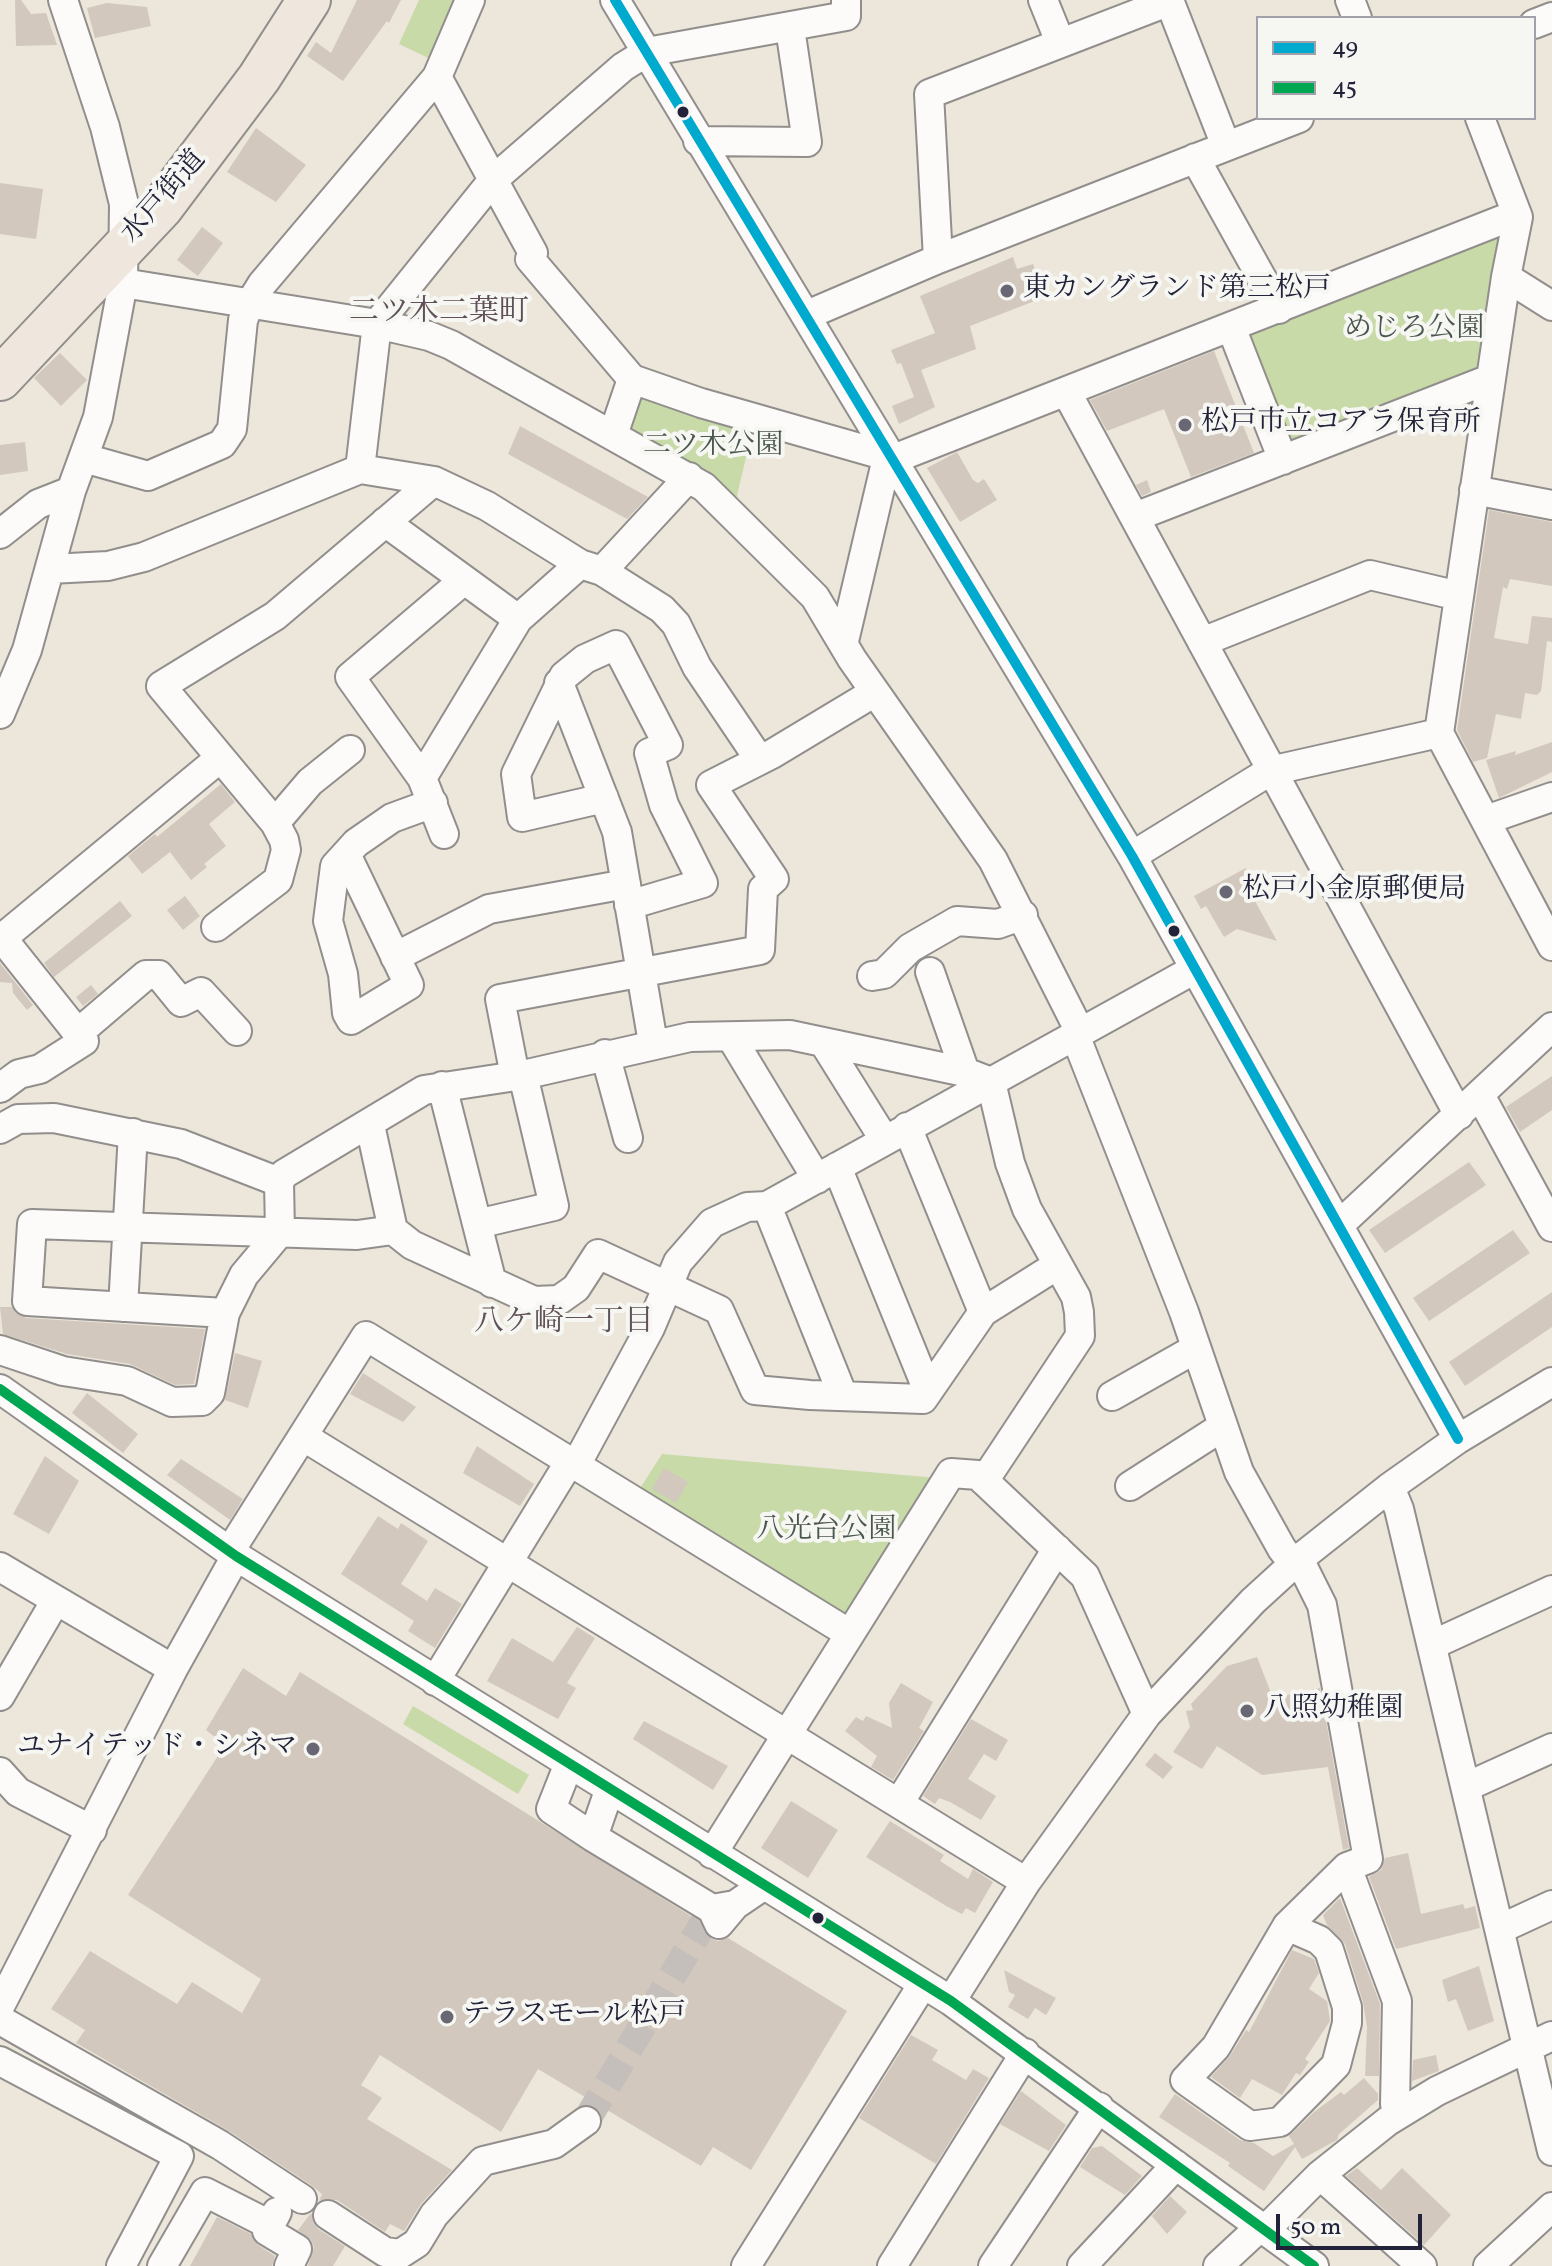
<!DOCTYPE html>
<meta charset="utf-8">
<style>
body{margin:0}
#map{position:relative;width:1552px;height:2266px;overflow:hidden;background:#ece6db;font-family:Vollkorn,serif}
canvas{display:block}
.legend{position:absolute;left:1256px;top:16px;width:280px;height:104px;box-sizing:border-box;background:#f6f6f2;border:2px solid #a1a1a9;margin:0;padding:10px 14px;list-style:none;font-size:24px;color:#22223b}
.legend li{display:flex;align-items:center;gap:16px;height:40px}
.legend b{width:40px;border:2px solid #a1a1a9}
.scale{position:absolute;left:1276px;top:2214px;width:146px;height:36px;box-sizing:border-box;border:4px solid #22223b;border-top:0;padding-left:10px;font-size:24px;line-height:28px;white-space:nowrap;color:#22223b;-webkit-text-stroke:6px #f6f6f2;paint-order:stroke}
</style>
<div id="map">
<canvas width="1552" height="2266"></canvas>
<ul class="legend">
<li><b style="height:10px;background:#00a9ce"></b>49</li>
<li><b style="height:10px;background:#00a651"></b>45</li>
</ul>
<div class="scale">50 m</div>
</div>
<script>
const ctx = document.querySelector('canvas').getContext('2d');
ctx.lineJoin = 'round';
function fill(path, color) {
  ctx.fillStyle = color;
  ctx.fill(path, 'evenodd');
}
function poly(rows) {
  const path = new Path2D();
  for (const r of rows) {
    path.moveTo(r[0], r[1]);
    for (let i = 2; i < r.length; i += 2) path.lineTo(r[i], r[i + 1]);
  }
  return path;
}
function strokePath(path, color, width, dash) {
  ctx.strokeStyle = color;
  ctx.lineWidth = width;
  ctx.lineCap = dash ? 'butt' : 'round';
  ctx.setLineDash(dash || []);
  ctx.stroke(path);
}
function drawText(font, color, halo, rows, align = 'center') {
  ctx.font = font + ' Vollkorn,"Noto Serif JP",serif';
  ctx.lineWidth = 8;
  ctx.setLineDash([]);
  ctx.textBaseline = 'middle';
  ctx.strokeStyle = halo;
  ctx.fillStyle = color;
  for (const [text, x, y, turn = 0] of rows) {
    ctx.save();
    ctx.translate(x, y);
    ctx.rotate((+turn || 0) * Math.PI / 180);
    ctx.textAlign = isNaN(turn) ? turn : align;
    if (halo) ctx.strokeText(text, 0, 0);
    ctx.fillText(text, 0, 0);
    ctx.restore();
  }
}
fill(poly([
 [419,0,464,0,439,63,399,44],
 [1497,231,1504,240,1484,366,1474,374,1287,444,1246,336,1249,331],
 [642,389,753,428,735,504,624,434],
 [662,1454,937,1478,850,1615,842,1617,637,1493],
 [413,1706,529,1775,518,1794,403,1724]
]), '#c7daa7');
fill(poly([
 [15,0,21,0,31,14,46,13,57,45,16,46],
 [357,0,401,0,389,23,387,21,343,81,307,56,316,42,331,53],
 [107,3,147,7,151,26,95,38,87,8],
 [256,128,306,165,276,202,227,172],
 [0,183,43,189,36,239,0,234],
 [202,227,223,243,198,276,177,260],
 [1013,257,1017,269,1033,264,1045,297,970,326,976,349,921,370,935,407,899,424,892,406,914,397,901,363,897,364,891,350,935,333,920,296],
 [1214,351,1254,453,1191,477,1164,409,1107,431,1090,400],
 [60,353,87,380,61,406,34,378],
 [520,426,648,497,627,519,508,454],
 [25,442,28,471,0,475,0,445],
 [957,452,973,480,978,483,984,479,997,500,960,522,927,468],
 [1147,480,1151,492,1142,496,1136,485],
 [1489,510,1552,522,1552,586,1510,579,1507,589,1503,587,1494,638,1528,644,1532,616,1552,618,1552,642,1547,641,1541,691,1537,695,1525,693,1521,719,1496,714,1487,758,1473,762,1457,730],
 [1552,742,1552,772,1499,798,1486,760,1516,751,1515,755],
 [221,784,235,802,209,824,226,846,204,864,207,867,191,880,170,852,142,874,128,856,155,834,157,837],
 [1246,868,1257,889,1250,892,1277,941,1237,929,1224,937,1206,906,1201,909,1194,896],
 [185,896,200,916,183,930,167,910],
 [120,901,132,916,54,977,44,963],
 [0,963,33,1005,27,1010,13,993,12,983,0,982],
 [91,985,98,994,83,1006,76,997],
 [1552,1076,1552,1110,1520,1132,1506,1107],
 [1469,1162,1486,1185,1385,1253,1369,1230],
 [1513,1230,1530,1253,1429,1321,1413,1298],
 [1552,1292,1552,1327,1465,1386,1449,1362],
 [0,1307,11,1307,26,1318,205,1329,194,1384,175,1385,130,1364,67,1354,3,1334],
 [235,1353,262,1361,248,1408,225,1400],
 [363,1373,416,1407,403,1422,350,1394],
 [87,1393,138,1434,123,1453,72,1413],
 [477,1446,534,1484,520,1506,463,1473],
 [45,1456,79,1481,49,1534,13,1514],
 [181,1459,243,1499,230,1520,167,1475],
 [664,1468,688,1482,676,1503,652,1489],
 [378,1516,398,1529,401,1523,428,1541,401,1584,427,1601,435,1588,462,1604,435,1648,408,1631,414,1621,341,1574],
 [577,1627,595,1638,567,1683,576,1688,558,1719,487,1681,512,1638,553,1662],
 [1257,1657,1273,1698,1320,1688,1349,1848,1343,1850,1328,1767,1262,1775,1217,1746,1202,1769,1173,1752,1190,1727,1186,1711,1193,1710,1191,1704,1227,1666],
 [243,1668,286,1696,300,1672,699,1921,710,1938,718,1941,728,1938,847,2011,751,2170,713,2147,701,2166,538,2069,501,2132,380,2055,361,2085,382,2098,367,2119,452,2170,421,2204,404,2231,390,2224,385,2232,337,2200,319,2201,322,2194,311,2185,229,2131,76,2043,85,2030,51,2009,90,1951,177,2004,192,1982,242,2013,261,1979,128,1895,225,1745,206,1730],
 [901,1683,933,1702,919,1728,924,1731,893,1780,871,1767,877,1756,845,1731,856,1717,863,1721,866,1716,892,1728,889,1703],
 [971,1719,1008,1740,996,1761,984,1754,968,1779,996,1796,981,1820,950,1802,939,1798,935,1804,923,1796],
 [644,1721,728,1766,713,1790,633,1739],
 [1155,1753,1173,1767,1163,1779,1145,1765],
 [791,1801,838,1830,808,1878,761,1848],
 [890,1821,944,1855,940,1861,968,1879,973,1869,993,1882,975,1913,966,1908,962,1914,948,1907,866,1857],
 [1408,1853,1421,1914,1463,1904,1465,1909,1475,1906,1480,1928,1396,1949,1369,1877,1381,1870,1385,1858],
 [1340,1898,1380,2004,1379,2076,1365,2076,1367,2027,1363,2002,1345,1944,1327,1925,1323,1915],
 [1292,1950,1314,1959,1319,1973,1309,1989,1327,2001,1330,2021,1305,2059,1309,2062,1300,2075,1296,2073,1282,2095,1252,2079,1240,2098,1211,2077,1230,2056,1246,2030,1249,2032],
 [1479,1966,1494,2021,1468,2031,1456,1999,1448,2002,1442,1980],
 [1004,1970,1056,1998,1046,2015,1035,2008,1028,2019,1008,2007,1015,1995,1009,1992],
 [911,2035,938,2050,932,2060,966,2080,973,2069,989,2078,936,2164,859,2118],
 [1436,2055,1439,2071,1412,2081,1413,2060],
 [1364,2078,1378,2094,1378,2100,1339,2134,1337,2140,1302,2159,1295,2147,1264,2191,1228,2166,1230,2163,1159,2117,1175,2094,1240,2140,1254,2143,1273,2156,1294,2144,1289,2136,1314,2112,1341,2092,1344,2095],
 [1021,2091,1066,2125,1049,2151,1000,2124],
 [1102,2146,1142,2176,1125,2195,1080,2167,1092,2148],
 [1357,2168,1381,2190,1402,2168,1451,2215,1424,2245,1346,2176],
 [1170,2196,1187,2212,1167,2234,1152,2216],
 [311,2213,318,2229,345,2246,333,2266,308,2266,314,2247,311,2240,298,2230],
 [217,2217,251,2234,258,2245,275,2256,272,2266,190,2266]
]), '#d2c8be');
strokePath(poly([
 [586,2121,712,1909]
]), '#c4bfbb', 28, [28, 14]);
const minor = poly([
 [615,0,1132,856,1458,1439],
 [1043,0,1060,42],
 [1169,0,1226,146],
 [1350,0,1357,18],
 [1534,24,1552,17],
 [437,77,533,253,530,259,632,379,701,403,887,456],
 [698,141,807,142,790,28],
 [1195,158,1279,309],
 [938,259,929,94,1170,1],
 [1506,277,1552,306],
 [123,283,377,324,429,336,451,345,704,487,815,597,852,659,993,860,1080,1032],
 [807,315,938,259,1299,118],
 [1231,327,1283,460],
 [1067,393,1459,1115],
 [613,435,632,379],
 [84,458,148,476,222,444,232,429,243,320,249,305,262,284,437,77,470,0],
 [891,460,1517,214],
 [360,469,377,324,493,180,623,67,647,52,846,16,846,0],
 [1474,490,1552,505],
 [1135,517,1490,379],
 [385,522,518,619],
 [0,534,38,504,71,491],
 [50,569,108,566,144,557,360,469,434,481,487,506,580,564,602,571,662,609,676,624,697,667,759,759],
 [602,571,689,477],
 [844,641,888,454],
 [1202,642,1370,575,1459,596],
 [559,683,617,832,653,1043],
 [0,714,27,650,71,491,98,417,123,283,124,204,105,127,63,0],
 [1439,733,1506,277,1518,217,1480,118],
 [422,778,518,619,580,564],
 [604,798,522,817,516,774,564,676,585,659,616,645,668,745,649,753,664,805,703,883,629,905],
 [1486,820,1552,797],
 [275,823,310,782,350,750],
 [444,834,422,778,350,677,464,580],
 [346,854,409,985,351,1020,347,1013,343,974,328,921,335,866,346,854,356,843,392,818,433,803],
 [1132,856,1270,771,1439,733,1552,946],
 [216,927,278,880,286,850,284,840,275,823,161,686,275,616,434,481],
 [0,940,220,758],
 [395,957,489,909,626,884],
 [930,972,965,1072],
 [872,976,884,974,910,948,957,921,998,924,1023,915],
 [78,1033,146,975,159,975,181,1002,201,992,237,1031],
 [1075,1035,1184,1312,1239,1472,1282,1549,1294,1564],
 [731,1037,817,1179],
 [824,1043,884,1139],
 [605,1054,628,1138],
 [515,1076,500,999,760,950,763,889,774,879,711,785,772,754,875,692],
 [442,1086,492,1283],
 [0,1088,19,1074,40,1069,84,1041,2,938],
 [1480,1095,1552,1227],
 [370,1125,393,1230],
 [907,1127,983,1312],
 [0,1129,18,1119,54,1118,181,1144,279,1182,284,1174,424,1090,523,1075,690,1037,790,1035,965,1072,991,1082,1010,1163,1027,1209,1076,1297,1079,1312,1080,1336,984,1481],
 [837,1167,928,1391],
 [767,1206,843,1396],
 [477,1224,554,1206,523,1075],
 [1339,1225,1552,1027],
 [123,1307,133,1133],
 [225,1313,27,1301,32,1224,357,1235,393,1230,412,1245,534,1301,559,1300,576,1288,598,1254,719,1310,755,1390,810,1395,923,1399,983,1312,1056,1266],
 [0,1350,63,1371,127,1381,172,1402,202,1401,210,1393,225,1313,244,1275,280,1232,279,1182],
 [0,1389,236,1556,951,2001,1314,2266],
 [1112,1396,1195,1349],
 [304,1437,1026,1882],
 [576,1465,650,1328,678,1262,712,1223,747,1207,767,1206,1195,969],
 [1130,1486,1222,1427],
 [1390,1487,1399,1509,1552,2151],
 [230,1551,366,1336,850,1634],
 [0,1567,173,1669],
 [1432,1645,1552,1590],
 [435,1681,570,1461],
 [0,1696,56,1600],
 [568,1766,551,1809,593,1837,609,1791],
 [0,1772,18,1792,92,1830],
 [1466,1787,1552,1748],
 [899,1803,1057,1549],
 [593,1837,712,1909],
 [712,1854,951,1473,978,1475,1085,1576,1147,1714],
 [1347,1867,1397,2001,1395,2104,1399,2114],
 [735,1905,712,1909,719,1924,735,1905,763,1886],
 [1287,1926,1319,1940,1329,1950,1347,2007,1347,2023,1336,2065,1280,2122,1250,2126,1185,2080,1216,2047,1287,1926,1347,1867,1368,1859,1322,1605,1299,1559],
 [1500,1929,1552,1905],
 [951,2001,1026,1882,1147,1714,1253,1601,1299,1559,1390,1487,1458,1439,1552,1382],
 [0,2006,173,1669,236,1556],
 [0,2020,220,2145,302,2199],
 [0,2061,179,2156,121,2266],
 [1320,2175,1422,2266],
 [277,2212,267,2231,297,2249,289,2266],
 [328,2215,385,2252,400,2254,417,2243,434,2215,483,2161,554,2144,586,2121],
 [1265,2230,1320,2175,1388,2121,1437,2091,1552,2036],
 [162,2266,205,2192,270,2225],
 [746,2266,923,1984],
 [892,2266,1025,2053],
 [993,2266,1099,2107],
 [1082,2266,1176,2165],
 [1218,2266,1260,2227],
 [1488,2266,1552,2207]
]);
const highway = poly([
 [0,379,162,207,259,78,309,0]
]);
strokePath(minor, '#918e8c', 32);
strokePath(highway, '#918e8c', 46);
strokePath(minor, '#fcfbfa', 28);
strokePath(highway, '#efe6de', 42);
strokePath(poly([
 [615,0,1132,856,1458,1439]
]), '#00a9ce', 10);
strokePath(poly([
 [0,1389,236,1556,951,2001,1314,2266]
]), '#00a651', 10);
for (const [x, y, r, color] of [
 [683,112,7,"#22223b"],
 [1007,291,8,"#696773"],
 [1185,425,8,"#696773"],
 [1226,892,8,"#696773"],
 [1174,931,7,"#22223b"],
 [1247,1711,8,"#696773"],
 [313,1749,8,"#696773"],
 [818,1918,7,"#22223b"],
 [447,2017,8,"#696773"]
]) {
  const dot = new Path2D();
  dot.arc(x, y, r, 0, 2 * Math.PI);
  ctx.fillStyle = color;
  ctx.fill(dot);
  strokePath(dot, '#f6f6f2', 3);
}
drawText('28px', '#22223b', '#f6f6f2', [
 ["水戸街道",165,198,-49]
]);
drawText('28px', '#22223b', '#f6f6f2', [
 ["東カングランド第三松戸",1023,291],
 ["松戸市立コアラ保育所",1201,425],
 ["松戸小金原郵便局",1242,892],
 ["八照幼稚園",1263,1711],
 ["ユナイテッド・シネマ",297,1749,"right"],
 ["テラスモール松戸",463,2017]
], 'left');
drawText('28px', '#4a574e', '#f6f6f2', [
 ["めじろ公園",1414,331],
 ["二ツ木公園",713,448],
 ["八光台公園",826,1532]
]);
drawText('30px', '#605159', '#f6f6f2', [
 ["二ツ木二葉町",439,314],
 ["八ケ崎一丁目",564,1324]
]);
</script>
